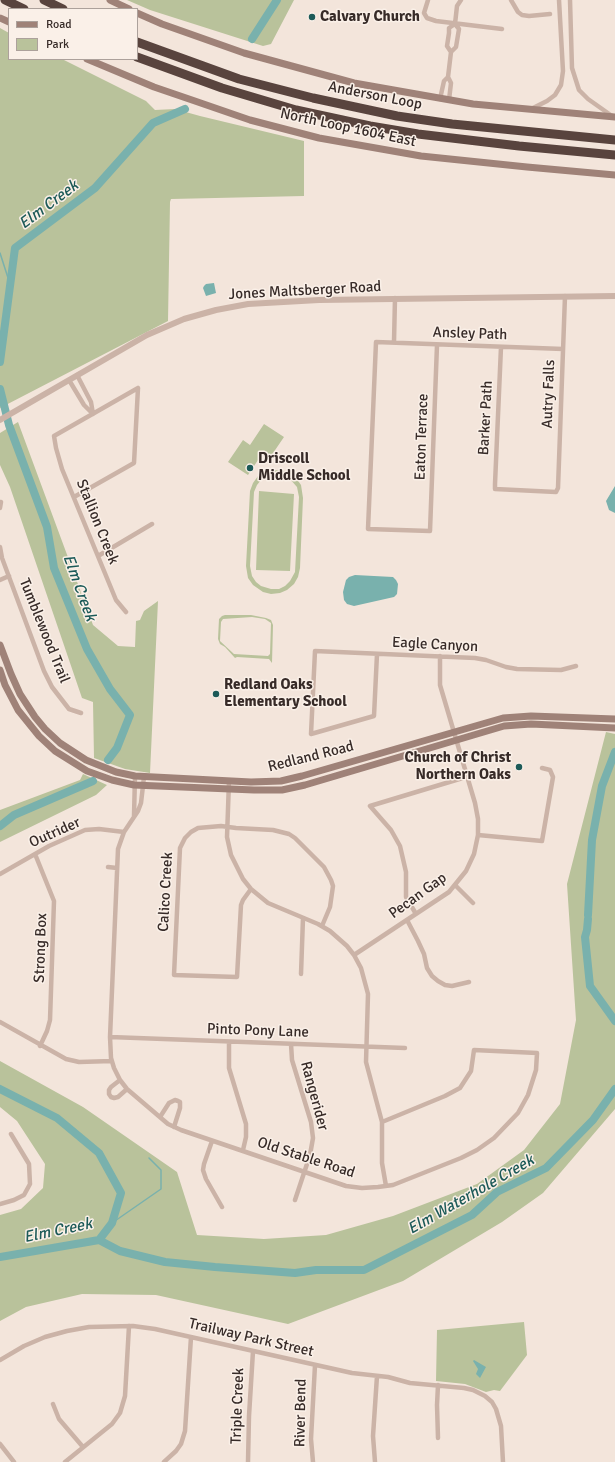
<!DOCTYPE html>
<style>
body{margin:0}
#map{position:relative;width:615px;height:1462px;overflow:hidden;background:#f3e5db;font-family:Signika,sans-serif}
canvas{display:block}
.legend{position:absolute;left:8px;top:8px;width:130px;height:52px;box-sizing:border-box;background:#faf0e8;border:1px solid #aca19b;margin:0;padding:5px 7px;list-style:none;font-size:12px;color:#372b28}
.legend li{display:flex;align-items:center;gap:8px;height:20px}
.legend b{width:20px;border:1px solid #aca19b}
</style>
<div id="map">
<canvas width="615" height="1462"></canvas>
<ul class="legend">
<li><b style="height:5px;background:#9f8278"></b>Road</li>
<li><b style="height:11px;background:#b9c29b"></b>Park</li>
</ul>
</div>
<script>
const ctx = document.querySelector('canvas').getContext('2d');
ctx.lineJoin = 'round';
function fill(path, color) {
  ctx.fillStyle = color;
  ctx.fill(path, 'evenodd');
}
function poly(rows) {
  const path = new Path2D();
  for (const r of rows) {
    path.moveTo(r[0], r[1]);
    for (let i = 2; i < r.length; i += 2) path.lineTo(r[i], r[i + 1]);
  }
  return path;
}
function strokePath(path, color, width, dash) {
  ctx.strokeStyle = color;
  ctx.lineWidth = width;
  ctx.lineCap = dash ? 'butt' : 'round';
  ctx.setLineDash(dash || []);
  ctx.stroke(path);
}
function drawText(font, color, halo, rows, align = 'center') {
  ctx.font = font + ' Signika,sans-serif';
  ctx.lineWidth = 3;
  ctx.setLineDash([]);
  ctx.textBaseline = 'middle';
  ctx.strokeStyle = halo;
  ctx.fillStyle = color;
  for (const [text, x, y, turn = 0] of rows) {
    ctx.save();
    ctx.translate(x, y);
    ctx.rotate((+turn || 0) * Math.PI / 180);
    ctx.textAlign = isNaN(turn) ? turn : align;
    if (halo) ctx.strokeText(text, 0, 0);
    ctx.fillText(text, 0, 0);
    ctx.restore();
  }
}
fill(poly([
 [127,0,294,0,271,44,263,46,150,10],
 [0,28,9,33,9,59,62,59,146,101,155,110,175,109,200,116,304,141,304,196,171,199,170,202,168,321,0,408],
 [18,422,93,625,118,646,135,647,136,621,140,620,144,611,158,601,150,773,125,769,94,758,93,702,82,698,10,487,0,465,0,433],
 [264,424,284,437,269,459,262,454,248,475,228,462,243,440,250,445],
 [273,470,286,471,296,478,301,485,303,498,300,568,298,577,294,584,287,590,280,593,271,594,263,592,253,585,248,578,246,566,250,491,253,483,258,476,265,472],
 [274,474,284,475,290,479,297,487,299,497,295,572,290,581,285,586,279,589,271,589,261,586,256,582,252,576,250,566,254,492,257,485,261,480,267,476],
 [259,491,294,494,290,571,256,570],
 [225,615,251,615,266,618,271,620,273,625,272,663,269,659,237,657,235,658,225,647,220,644,218,639,219,619,222,616],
 [252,617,265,619,271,623,270,654,268,656,234,654,220,641,221,622,223,619],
 [606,732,615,734,615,1109,543,1193,502,1222,403,1281,288,1324,156,1295,82,1294,26,1307,0,1321,0,1215,21,1209,43,1188,45,1164,17,1121,0,1107,0,1061,83,1107,177,1172,197,1235,264,1239,326,1235,393,1216,477,1184,524,1150,560,1104,576,1020,567,884],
 [83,774,107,785,96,795,0,842,0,810,80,780],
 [524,1322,527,1355,500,1391,494,1390,486,1392,465,1384,436,1381,437,1330]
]), '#b9c29b');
fill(poly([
 [214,283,216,293,206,296,203,288,204,286,206,284],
 [615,486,615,513,609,510,606,501],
 [355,575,393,577,396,580,398,584,397,594,394,597,354,606,347,604,344,600,343,592,346,580,349,577],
 [474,1360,486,1367,480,1378,476,1374,478,1369,473,1361]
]), '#79b1ad');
strokePath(poly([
 [0,253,10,284],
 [112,1223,161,1189,161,1170,149,1158]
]), '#79b1ad', 1.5);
strokePath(poly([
 [252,39,277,0],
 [0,362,15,248,95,188,153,123,185,109],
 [0,389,9,425,47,527,54,568,87,649,110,689,130,715,117,748,108,760],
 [0,826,14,815,93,781],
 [588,915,592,840,602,786,615,752],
 [588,919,587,930,585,937,590,986,615,1021],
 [0,1089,57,1118,99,1153,121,1193,112,1223,99,1240,0,1257],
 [99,1240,120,1251,165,1262,215,1267,295,1273,316,1270,364,1270,472,1215,497,1192,546,1168,593,1120,615,1089]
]), '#79b1ad', 8);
strokePath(poly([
 [428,0,424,13,427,18,436,21,502,29],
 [511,0,518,12,522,15,529,16,550,14],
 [570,0,572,68,579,90,588,99,612,116],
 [455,24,457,6,461,0],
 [440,99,444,81,448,77],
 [449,100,451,83,448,77,451,52,456,47,459,29,455,24,449,28,449,33,447,46,451,52],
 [533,108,547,101,555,95,561,85,563,71,559,0],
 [394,342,395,298],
 [437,345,430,531,368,529,376,342,563,349],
 [501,347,495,484,495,489,556,492,558,488,565,296],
 [77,375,91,402,93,414],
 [69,380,84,405,93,414],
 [74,497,134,463,138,388],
 [0,508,1,502],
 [0,547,2,558,44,671,52,687,69,709,81,713],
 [98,556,152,524],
 [0,580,9,576],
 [126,612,116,600,62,469,56,448,54,436,138,388],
 [377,654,374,716,311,734,315,651,475,658,486,660,506,667,517,669,561,670,576,666],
 [144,777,141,803,138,811,124,832,118,849,110,1037,111,1058,114,1068,120,1080,127,1089,168,1124,181,1130,346,1186,362,1188,378,1187,393,1185,461,1158,477,1150,494,1138,518,1113,528,1095,536,1070,537,1053,474,1050,471,1071,460,1088,445,1096,382,1122],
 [229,781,227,837,231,855,243,879,251,889,268,903,318,924,330,931,347,946,354,955,361,968,368,994,366,1062,382,1122,382,1163,386,1186],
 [134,816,135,776],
 [478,835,542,841,553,777,550,770,542,768],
 [35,854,54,901,50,1020,47,1031,40,1046],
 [108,867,117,868],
 [0,874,49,846,85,830,99,829,124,832],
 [455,885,473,903],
 [251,889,243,900,241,905,237,977,174,975,180,848,185,838,191,832,198,828,221,826,236,828,273,830,289,834,295,838,324,867,331,880,333,886,330,907,322,926],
 [416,914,406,897,406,872,400,846,391,830,370,806,466,777],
 [407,920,418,941,424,954,427,968,432,976,438,981,445,985,452,986,469,982],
 [354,955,449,892,466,871,474,854,478,835,478,819,475,803,440,685,440,656],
 [301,974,303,918],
 [0,1022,66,1059,79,1062,112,1061],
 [110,1037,405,1048],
 [229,1042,229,1068,246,1124,246,1137,243,1150],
 [291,1044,292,1060,311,1122,313,1138,310,1155,295,1200],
 [120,1080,111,1087,109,1090,109,1094,111,1097,114,1098,118,1097,127,1089],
 [160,1117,169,1103,175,1100,178,1101,180,1102,180,1108,174,1127],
 [212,1141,204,1164,203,1170,206,1179,222,1207],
 [0,1204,14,1200,24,1195,30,1184,29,1164,11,1134],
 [0,1360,24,1346,45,1337,67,1331,89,1327,133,1326,155,1329,352,1373,388,1377,410,1383,464,1388,473,1390,485,1396,492,1402,496,1409,501,1426,503,1462],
 [438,1385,437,1405,438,1438],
 [53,1404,59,1419,83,1447],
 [0,1444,14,1462],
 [65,1462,112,1424,120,1413,125,1396,129,1326],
 [164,1462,176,1451,181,1444,185,1431,191,1337],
 [248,1462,249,1416,253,1351],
 [313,1462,311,1439,315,1365],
 [375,1462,373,1436,377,1376]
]), '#cbb3a7', 4.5);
strokePath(poly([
 [0,420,147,335,184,319,216,310,248,304,319,300,615,296]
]), '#cbb3a7', 6);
strokePath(poly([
 [110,0,129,9],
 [137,13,162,24,244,53,354,83,473,104,615,117],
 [0,18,9,22],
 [87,59,154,87,192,100,250,120,319,138,421,156,527,167,615,175],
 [0,645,11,674,20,694,35,717,45,729,60,743,86,760,116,772,135,776,251,782,281,781,302,776,503,718,531,716,615,719],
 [0,670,5,685,18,710,39,736,55,751,87,771,112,780,134,785,254,790,282,790,305,785,504,726,531,724,615,728]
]), '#9f8278', 7);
strokePath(poly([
 [5,0,24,9],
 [44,0,63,9],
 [137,42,239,79,313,98,397,116,452,124,615,140],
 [137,57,222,88,296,110,370,126,418,134,519,146,615,155]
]), '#59443e', 9);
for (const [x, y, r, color] of [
 [312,17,4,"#1c5a58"],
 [250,468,4,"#1c5a58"],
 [216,694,4,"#1c5a58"],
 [519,767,4,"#1c5a58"]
]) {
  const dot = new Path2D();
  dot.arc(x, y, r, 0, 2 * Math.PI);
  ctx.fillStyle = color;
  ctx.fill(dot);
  strokePath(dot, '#faf0e8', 1.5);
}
drawText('bold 15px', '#372b28', '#faf0e8', [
 ["Calvary Church",320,17],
 ["Driscoll",258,459],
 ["Middle School",258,476],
 ["Redland Oaks",224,685],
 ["Elementary School",224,702],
 ["Church of Christ",511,758,"right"],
 ["Northern Oaks",511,775,"right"]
], 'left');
drawText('15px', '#372b28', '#faf0e8', [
 ["Anderson Loop",375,96,11],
 ["North Loop 1604 East",348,128,12],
 ["Jones Maltsberger Road",305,291,-3],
 ["Ansley Path",470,334,2],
 ["Autry Falls",549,394,-88],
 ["Barker Path",486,418,-87],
 ["Eaton Terrace",422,437,-88],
 ["Stallion Creek",97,522,68],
 ["Tumblewood Trail",44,631,68],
 ["Eagle Canyon",435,645,3],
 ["Redland Road",311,757,-14],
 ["Outrider",55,833,-24],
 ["Calico Creek",166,892,-87],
 ["Pecan Gap",418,896,-36],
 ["Strong Box",41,948,-88],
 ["Pinto Pony Lane",258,1031,2],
 ["Rangerider",314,1096,75],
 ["Old Stable Road",306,1158,18],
 ["Trailway Park Street",251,1338,13],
 ["Triple Creek",238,1406,-88],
 ["River Bend",301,1413,-89]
]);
drawText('italic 16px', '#1c5a58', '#faf0e8', [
 ["Elm Creek",49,205,-37],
 ["Elm Creek",79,588,70],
 ["Elm Waterhole Creek",471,1195,-30],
 ["Elm Creek",58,1231,-12]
]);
</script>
